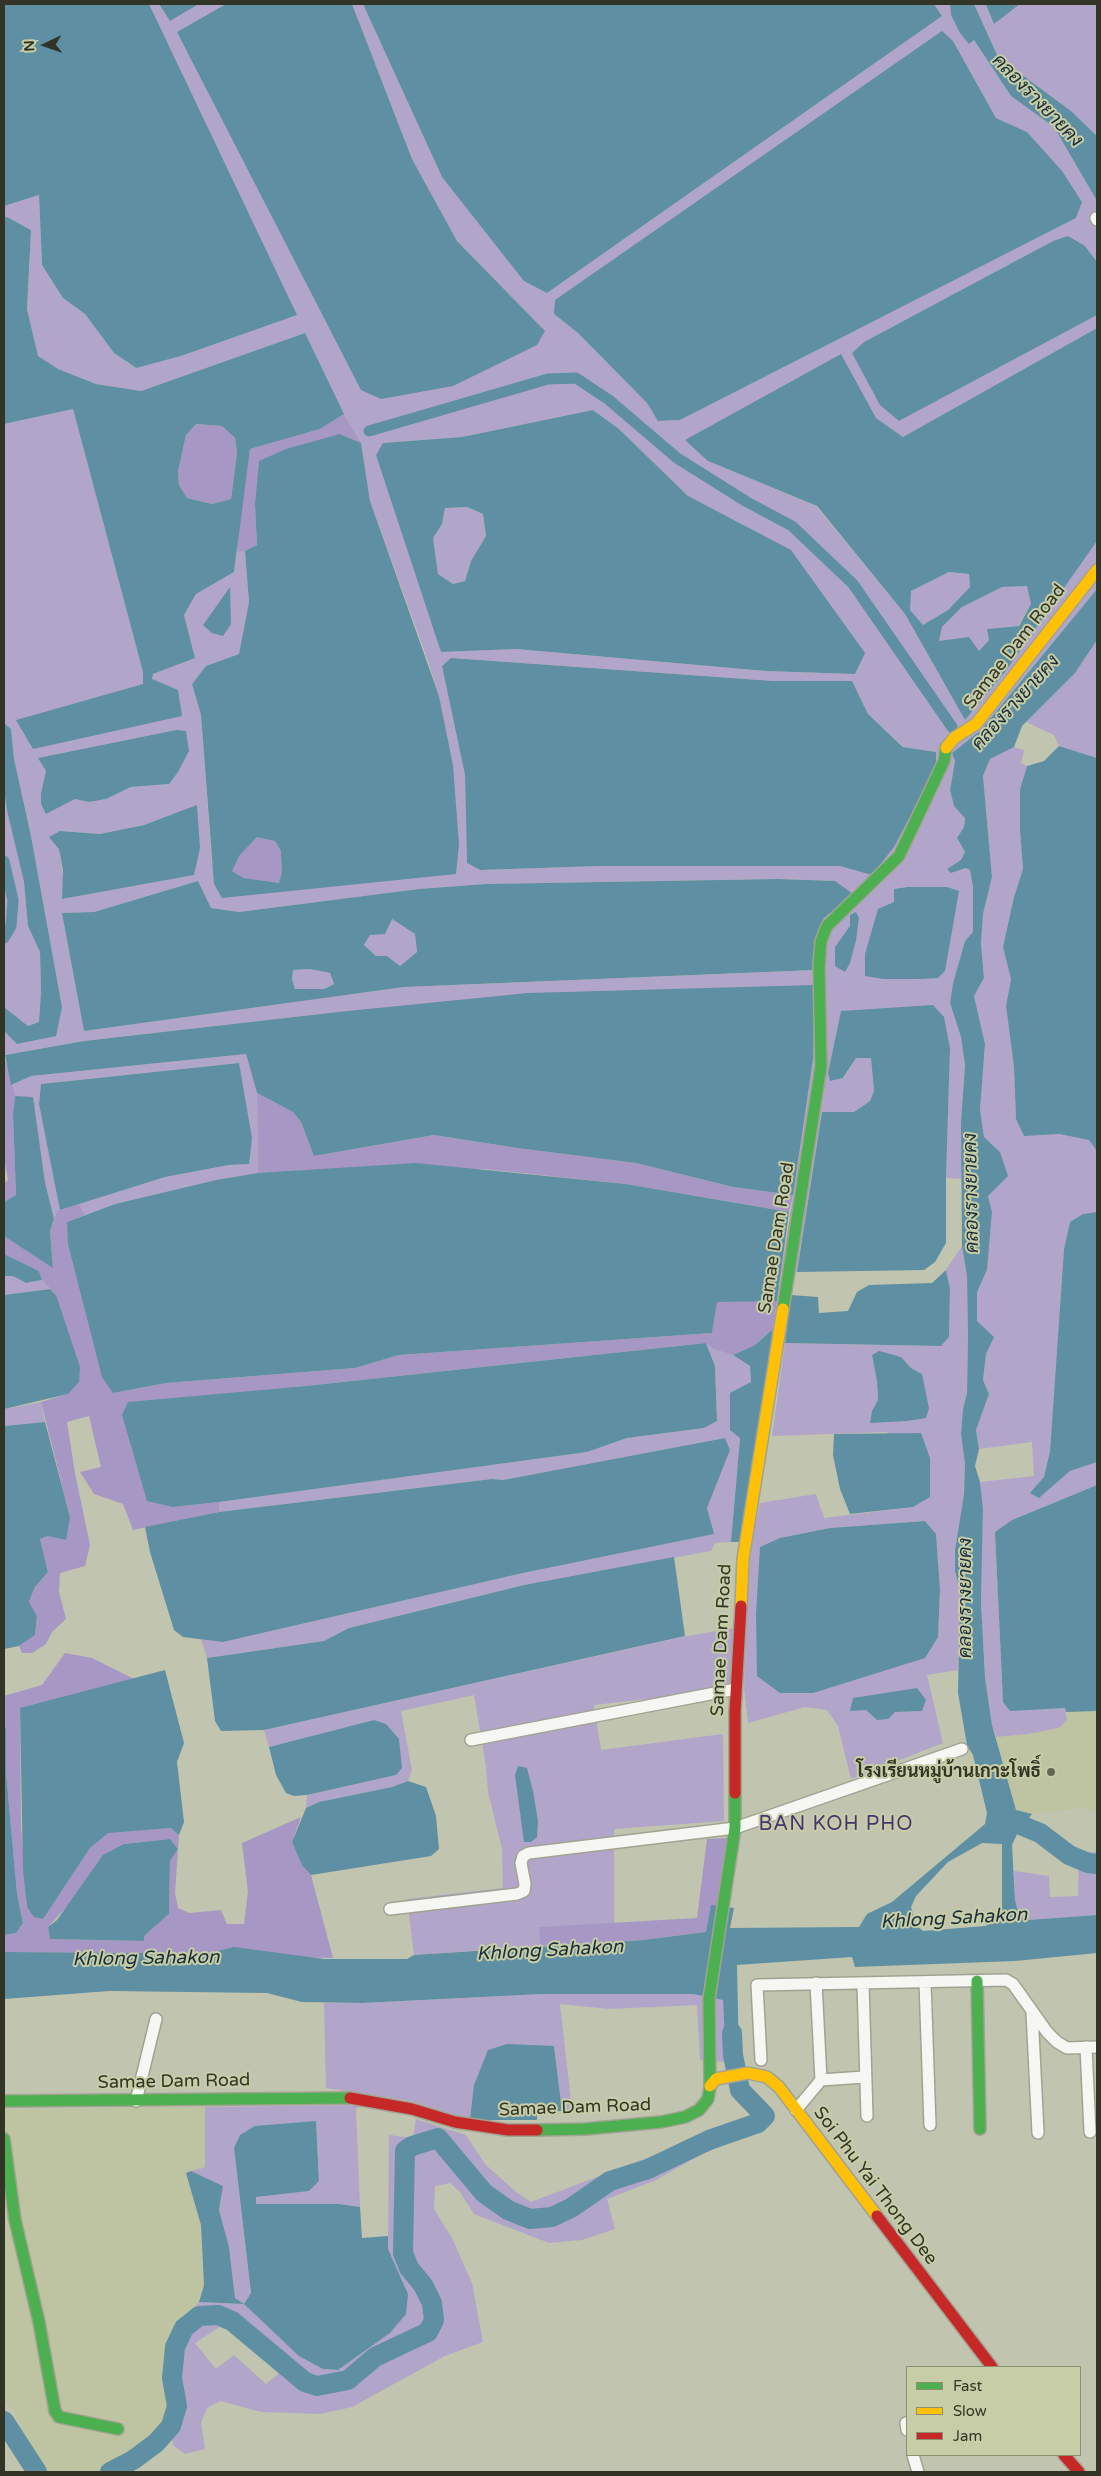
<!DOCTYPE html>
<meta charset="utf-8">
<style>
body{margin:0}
#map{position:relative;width:1101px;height:2476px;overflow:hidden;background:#c1c4af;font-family:"Varela Round",sans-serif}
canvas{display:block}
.frame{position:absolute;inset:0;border:5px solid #323525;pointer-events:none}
.legend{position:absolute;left:906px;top:2366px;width:175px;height:90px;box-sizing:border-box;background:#c7cda6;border:1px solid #8b9072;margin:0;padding:6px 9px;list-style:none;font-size:15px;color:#323525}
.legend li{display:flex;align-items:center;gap:10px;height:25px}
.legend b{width:25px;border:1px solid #8b9072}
.north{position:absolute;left:20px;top:20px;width:50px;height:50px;-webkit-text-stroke:4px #c7cda6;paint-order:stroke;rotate:267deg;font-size:14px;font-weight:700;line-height:20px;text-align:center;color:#323525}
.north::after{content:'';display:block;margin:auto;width:18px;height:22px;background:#323525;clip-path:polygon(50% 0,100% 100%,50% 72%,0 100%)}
</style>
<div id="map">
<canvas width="1101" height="2476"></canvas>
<div class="frame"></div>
<ul class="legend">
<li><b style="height:6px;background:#4caf50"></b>Fast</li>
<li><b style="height:6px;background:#ffc107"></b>Slow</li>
<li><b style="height:6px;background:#c62828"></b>Jam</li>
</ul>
<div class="north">N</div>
</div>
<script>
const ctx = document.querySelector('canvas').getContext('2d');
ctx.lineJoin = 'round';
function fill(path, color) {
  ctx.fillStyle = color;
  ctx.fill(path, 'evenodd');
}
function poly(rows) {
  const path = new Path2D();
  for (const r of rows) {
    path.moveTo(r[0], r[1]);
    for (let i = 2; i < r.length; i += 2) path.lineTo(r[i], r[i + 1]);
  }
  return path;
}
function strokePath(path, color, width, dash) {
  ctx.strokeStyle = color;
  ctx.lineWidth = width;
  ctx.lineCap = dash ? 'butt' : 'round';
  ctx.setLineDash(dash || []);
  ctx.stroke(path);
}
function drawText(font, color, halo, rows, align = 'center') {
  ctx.font = font + ' "Varela Round",Sarabun,sans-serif';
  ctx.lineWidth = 4;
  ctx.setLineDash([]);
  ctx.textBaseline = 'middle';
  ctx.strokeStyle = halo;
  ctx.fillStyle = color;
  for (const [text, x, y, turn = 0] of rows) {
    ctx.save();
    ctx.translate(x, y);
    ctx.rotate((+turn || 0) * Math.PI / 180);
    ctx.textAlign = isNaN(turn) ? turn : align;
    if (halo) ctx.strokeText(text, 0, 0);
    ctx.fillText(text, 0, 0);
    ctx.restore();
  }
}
fill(poly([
 [1097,1711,1097,1812,1081,1808,1032,1814,1016,1810,996,1737,1028,1734,1067,1720,1066,1712],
 [205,2107,205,2167,186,2173,201,2225,204,2285,199,2302,177,2328,167,2357,170,2418,156,2436,98,2472,46,2472,24,2439,23,2426,11,2408,4,2401,4,2110]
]), '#bec4a1');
fill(poly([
 [149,4,159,4,170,21,199,4,226,4,177,32,545,331,457,241,412,159,352,4,363,4,442,177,547,293,942,16,934,4,950,4,951,15,974,40,1011,96,1054,127,1097,201,1097,262,1085,246,1053,241,864,342,852,353,899,421,1097,315,1097,328,903,437,876,418,840,354,708,461,816,506,905,614,965,720,1005,672,1097,541,1097,589,981,730,953,753,955,761,950,790,954,806,965,817,964,827,957,838,965,852,961,860,947,869,951,873,967,868,970,870,973,887,973,932,965,941,953,983,950,1003,961,1037,965,1065,961,1122,963,1179,946,1178,950,1048,841,1011,828,1073,830,1081,844,1078,856,1058,871,1058,874,1091,870,1101,854,1112,822,1112,797,1272,781,1272,799,1156,338,1012,84,1041,4,1055,4,1031,17,1044,62,1007,31,836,14,759,11,729,4,723,4,424,73,409,143,672,143,684,17,720,33,749,151,679,153,674,195,658,184,615,196,594,234,572,237,552,245,551,249,602,239,654,206,666,192,684,201,715,212,863,453,765,439,696,429,664,370,501,361,443,338,404,305,333,141,391,96,384,58,369,38,357,27,309,31,230,7,217,4,218,4,206,39,195,42,265,63,298,85,314,114,353,135,368,181,356,296,315],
 [953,41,996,118,1027,132,1082,202,1076,218,680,420,658,421,647,403,578,333,554,314],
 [593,410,619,429,688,496,855,674,766,671,515,649,441,652,383,443,462,437],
 [452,658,773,681,852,681,868,714,904,747,936,752,872,874,840,866,599,866,480,870,467,863,465,775,442,666],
 [176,730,169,784,131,787,106,799,89,802,75,799,46,814,41,804,41,793,46,771,39,758],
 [197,806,193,875,62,899,64,880,59,849,60,831,100,834,144,825],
 [778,879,835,881,852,894,824,918,816,939,813,970,404,987,84,1031,62,913,94,912,198,881,211,908,239,912,419,889,486,884],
 [906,887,946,887,919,979,903,978,894,889],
 [859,918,856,941,850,963,835,947],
 [974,4,988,4,986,6,994,24,1020,4,1097,4,1097,136,1071,111,998,57],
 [467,507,483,514,486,536,471,561,465,581,453,584,438,574,433,538,442,524,445,508],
 [949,572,969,574,970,587,948,610,923,625,909,610,911,591],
 [1027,586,1031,604,1018,626,988,629,989,640,979,651,939,641,942,627,962,607,1002,587],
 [1097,640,1097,758,1059,746,1054,735,1026,722,1075,673],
 [1014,747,1024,750,1021,763,1027,766,1020,789,1020,831,1023,869,1014,897,1003,947,1011,979,1006,1006,1014,1067,1016,1119,1024,1135,1059,1134,1090,1140,1097,1151,1097,1212,1083,1214,1070,1222,1064,1249,1050,1451,1039,1498,1070,1471,1097,1462,1097,1485,1012,1520,995,1532,1003,1702,1045,1709,1065,1708,1067,1720,1059,1728,1028,1734,996,1737,992,1725,985,1678,981,1602,983,1509,980,1482,1034,1476,1032,1442,979,1449,976,1430,989,1394,983,1380,986,1354,993,1337,977,1321,977,1292,987,1270,992,1212,988,1196,1000,1152,984,1137,980,1110,985,1044,974,996,984,978,981,944,983,914,992,877,983,776,990,759],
 [4,789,24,882,28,926,40,952,41,991,39,1022,28,1026,4,1007],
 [392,919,415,934,417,952,400,966,387,956,376,956,364,945,370,935],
 [310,969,330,973,334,984,324,989,295,989,292,979,293,970],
 [246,1054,257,1093,258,1173,216,1180,115,1204,85,1215,79,1204,165,1177,229,1165,249,1164,239,1063,41,1084,39,1104,59,1197,60,1210,57,1211,54,1219,45,1182,33,1098,15,1096,11,1085,31,1076],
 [962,1246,967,1276,968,1335,967,1393,963,1409,961,1434,965,1464,964,1494,955,1550,955,1571,960,1590,958,1670,927,1675,943,1743,851,1779,838,1726,827,1710,805,1707,748,1723,744,1688,749,1568,752,1540,760,1503,816,1494,824,1518,913,1507,887,1432,772,1436,785,1343,941,1346,949,1336,950,1289,946,1270],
 [872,1355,900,1356,911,1368,922,1374,870,1423,872,1411,878,1400,877,1381],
 [925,1521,936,1534,940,1589,938,1637,780,1538,830,1528],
 [917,1688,922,1711,895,1712,877,1720,866,1710,888,1694],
 [4,1276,13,1276,26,1283,42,1280,50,1289,4,1295],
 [706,1343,713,1349,733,1355,750,1366,751,1383,740,1438,731,1542,715,1543,711,1551,524,1585,349,1628,324,1641,207,1658,201,1639,223,1642,523,1573,713,1534,707,1508,730,1450,725,1438,503,1480,492,1479,219,1512,219,1502,587,1452,627,1438,704,1428,717,1421,715,1366],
 [41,1402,45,1422,4,1426,4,1409],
 [734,1628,733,1689,594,1705,601,1750,723,1734,724,1821,614,1829,614,1924,539,1927,540,1946,414,1955,407,1899,503,1888,502,1849,488,1792,486,1767,474,1695,401,1711,412,1770,408,1781,392,1787,319,1802,306,1808,307,1795,396,1775,374,1720,269,1747,264,1730,682,1637],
 [1079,1852,1097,1852,1097,1915,1028,1920,1019,1916,1015,1900,1014,1871,1049,1876,1050,1897,1078,1896],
 [542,1994,693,1994,719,1997,723,2000,726,2062,700,2060,697,2005,609,2009,560,2004,572,2110,562,2111,554,2046,470,2120,411,2101,326,2088,324,2003,362,2003],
 [369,2105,356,2108,360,2207,339,2204,256,2204,255,2197,309,2191,319,2181,316,2121,234,2148,251,2294,244,2304,323,2369,338,2370,390,2333,408,2294,388,2249,389,2135,413,2138,416,2119,466,2135,485,2164,516,2192,531,2202,752,2118,756,2132,702,2154,656,2180,607,2199,615,2229,582,2240,549,2243,474,2214,460,2192,450,2183,435,2186,434,2209,452,2238,472,2283,483,2342,445,2356,352,2407,320,2414,261,2412,220,2401,207,2408,201,2423,205,2449,185,2454,173,2445,170,2418,167,2357,177,2328,199,2302,243,2304,235,2298,229,2247,219,2210,223,2186,191,2171,205,2167,205,2107],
 [221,2326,232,2327,283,2370,266,2384,234,2355,216,2369,195,2343]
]), '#b1a6ca');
fill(poly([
 [344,414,361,443,340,434,255,505,257,546,245,551,237,552,238,533,250,449,320,429],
 [196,424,222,426,235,438,237,453,231,499,212,504,187,498,179,485,178,471,186,435],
 [257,836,275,841,281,851,282,872,279,883,243,878,232,871,239,856],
 [4,1055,15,1096,13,1114,16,1195,4,1202,4,1183,8,1180,4,1158],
 [257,1093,293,1112,301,1122,314,1156,434,1135,517,1148,636,1163,733,1187,793,1195,789,1212,626,1184,484,1169,258,1173],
 [79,1204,85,1215,67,1222,113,1393,166,1383,355,1368,399,1355,712,1333,717,1301,777,1301,773,1329,755,1345,733,1355,713,1349,706,1343,296,1387,173,1507,219,1502,219,1512,133,1530,123,1504,94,1494,80,1472,101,1467,89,1416,67,1422,75,1473,90,1545,85,1566,60,1573,59,1592,66,1619,52,1632,46,1644,32,1653,22,1653,19,1646,35,1635,37,1616,29,1603,35,1587,48,1572,40,1539,48,1536,70,1517,41,1402,68,1394,56,1295,42,1280,39,1271,4,1254,4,1236,53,1267,50,1231,57,1211],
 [65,1653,92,1658,134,1679,20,1709,21,1824,27,1907,43,1918,90,1848,108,1832,171,1828,179,1835,175,1893,178,1908,189,1913,221,1910,227,1924,244,1924,248,1892,242,1843,301,1817,292,1842,302,1864,311,1875,333,1958,197,1956,160,1960,149,1953,4,1952,4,1935,16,1933,23,1923,17,1894,6,1772,4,1696,42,1685],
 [170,1839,178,1849,170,1861,169,1914,144,1936,143,1941,50,1939,48,1927,124,1844],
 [729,1838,717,1906,711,1906,706,1932,643,1940,540,1946,539,1927,697,1918,707,1839]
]), '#a797c4');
fill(poly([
 [4,4,149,4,297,315,181,356,136,368,114,353,85,314,63,298,42,265,39,195,4,206],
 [159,4,199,4,170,21],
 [226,4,352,4,412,159,457,241,545,331,537,345,453,386,381,399,361,390,177,32],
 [363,4,934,4,942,16,547,293,524,281,442,177],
 [950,4,974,4,998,57,1071,111,1097,136,1097,201,1054,127,1011,96,974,40,969,44,960,33,951,15],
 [988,4,1020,4,994,24,986,5],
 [942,31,953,41,996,118,1027,132,1062,171,1082,202,1076,218,680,420,658,421,647,403,578,333,554,314,555,300],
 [7,217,31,230,27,309,38,356,58,369,96,384,141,391,305,333,344,414,320,429,250,449,234,572,196,594,184,615,195,658,153,674,152,679,178,690,182,716,33,749,16,720,143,684,143,672,73,409,4,424,4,218],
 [196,424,222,426,235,438,237,453,231,499,212,504,187,498,179,485,178,471,186,435],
 [1068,236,1085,246,1097,262,1097,315,899,421,880,405,852,353,864,342,1053,241],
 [1097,328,1097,541,1005,672,965,720,905,614,817,506,708,461,685,440,841,354,876,418,903,437],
 [949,572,969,574,970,587,948,610,923,625,910,610,911,591],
 [1027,586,1031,604,1019,626,987,629,989,640,979,651,969,637,939,641,942,627,962,607,1002,587],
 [593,410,619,429,688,496,791,550,865,653,855,674,766,671,516,649,441,652,376,455,383,443,462,437],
 [467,507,483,514,486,536,471,561,465,581,453,584,438,574,433,538,442,524,445,508],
 [340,434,361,443,370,501,439,696,453,765,459,844,456,874,222,898,214,884,201,715,192,684,206,666,239,654,249,602,245,551,257,545,255,505,259,461,286,449],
 [257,837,275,841,281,851,282,872,279,883,243,878,232,871,239,856],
 [230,587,231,624,223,636,212,633,203,625],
 [1097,589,1097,640,1075,673,1022,726,1014,747,990,759,983,776,992,877,983,914,981,944,984,978,974,996,985,1044,980,1110,984,1137,1000,1152,1008,1176,988,1196,992,1212,987,1270,977,1292,977,1321,994,1337,986,1354,983,1380,989,1394,976,1430,979,1449,975,1466,980,1482,983,1509,981,1602,985,1678,992,1725,1016,1810,1032,1814,1018,1832,1012,1845,1015,1900,1019,1916,1028,1920,1097,1915,1097,1953,1015,1961,855,1967,852,1957,737,1965,739,2059,726,2062,723,2000,693,1994,542,1994,362,2003,302,2002,267,1993,109,1991,4,1999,4,1952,149,1953,160,1960,197,1956,234,1947,324,1959,407,1959,414,1955,643,1940,706,1932,711,1905,734,1908,730,1928,859,1927,867,1914,892,1902,985,1824,987,1813,973,1755,967,1745,958,1693,960,1590,955,1571,955,1550,964,1494,965,1464,961,1434,963,1409,967,1393,968,1335,967,1276,962,1246,961,1122,965,1065,961,1037,950,1003,953,983,965,941,973,932,973,887,970,870,966,868,951,873,947,869,961,860,965,852,957,838,964,827,965,818,954,806,950,790,955,761,952,753,981,730],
 [982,1843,1002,1844,1002,1909,1000,1920,985,1926,923,1931,917,1926,911,1907,916,1896,948,1862],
 [451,658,773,681,852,681,868,714,903,747,936,752,936,767,894,847,872,875,840,866,599,866,480,870,467,863,465,775,442,666],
 [4,723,11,729,14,759,31,836,62,1007,56,1036,17,1044,4,1031,4,1007,28,1026,39,1022,41,991,40,952,28,926,24,882,7,810,4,789],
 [176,730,186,731,189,751,178,772,169,784,131,787,106,799,89,802,75,799,46,814,41,804,41,793,46,771,38,758],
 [1059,746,1097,758,1097,1151,1089,1140,1059,1134,1024,1136,1016,1119,1014,1067,1006,1006,1011,979,1003,947,1014,897,1023,869,1020,831,1020,789,1027,766,1044,761],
 [197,805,200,848,194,875,62,899,63,870,59,849,49,837,60,831,100,834,144,825],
 [778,879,835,881,853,894,824,918,816,939,813,970,404,987,84,1031,62,913,94,912,198,881,211,908,239,912,419,889,486,884],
 [392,919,415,934,417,952,400,966,387,956,376,956,364,945,370,935,385,934],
 [310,969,330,973,334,984,324,989,295,989,292,979,293,970],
 [907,887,947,887,959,891,945,971,938,978,919,979,883,979,865,976,865,954,878,909,894,902,894,889],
 [856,912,859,918,856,941,850,963,845,972,835,966,835,947,850,926,850,915],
 [814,985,813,1059,793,1195,733,1187,636,1163,517,1148,434,1135,314,1156,301,1122,293,1112,257,1093,246,1054,31,1076,11,1085,5,1055,84,1041,338,1012,528,993],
 [933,1005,944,1017,950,1048,946,1178,946,1243,935,1262,924,1270,797,1272,822,1112,854,1112,870,1101,874,1091,871,1058,856,1058,843,1078,830,1081,828,1073,841,1011],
 [239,1063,252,1138,249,1164,229,1165,165,1177,60,1210,39,1104,41,1084],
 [15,1096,33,1097,45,1182,54,1219,50,1231,53,1268,4,1236,4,1202,16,1195,13,1114],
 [416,1163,626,1184,789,1212,777,1301,717,1302,712,1333,399,1355,355,1368,166,1383,113,1393,102,1377,68,1244,67,1222,115,1204,216,1180,258,1173],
 [1097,1212,1097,1462,1070,1471,1039,1498,1030,1493,1044,1477,1050,1451,1064,1249,1070,1222,1083,1214],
 [4,1254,39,1271,42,1280,26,1283,13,1276,4,1276],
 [946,1270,950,1289,949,1337,941,1346,785,1343,791,1295,818,1297,819,1313,848,1311,857,1292,869,1285,932,1283],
 [50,1289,56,1295,80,1367,79,1382,68,1394,4,1409,4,1295],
 [773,1329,741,1542,731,1542,740,1438,730,1430,730,1393,751,1382,750,1366,733,1355,755,1345],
 [706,1343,715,1366,717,1421,704,1428,627,1438,587,1452,219,1502,173,1507,147,1501,122,1415,128,1402,296,1387],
 [879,1351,901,1357,911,1368,922,1374,929,1408,926,1418,907,1421,870,1423,872,1411,878,1400,877,1381,872,1355],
 [45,1422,70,1517,66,1540,48,1536,40,1539,48,1572,35,1587,29,1602,37,1616,35,1635,19,1646,4,1649,4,1426],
 [921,1433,930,1458,930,1497,913,1507,850,1514,840,1489,833,1455,834,1434],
 [725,1438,730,1450,707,1508,714,1534,523,1573,223,1642,183,1637,174,1630,150,1552,145,1527,219,1512,492,1479,503,1480],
 [1097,1485,1097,1711,1066,1712,1065,1708,1010,1711,1003,1702,995,1532,1012,1520],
 [925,1521,936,1534,940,1589,938,1637,925,1658,813,1693,780,1693,757,1676,756,1614,760,1547,780,1538,830,1528],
 [674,1557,685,1636,264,1730,221,1731,215,1721,207,1658,324,1641,349,1628,524,1585],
 [165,1670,184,1743,177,1762,184,1822,179,1835,171,1828,108,1833,90,1848,43,1919,34,1917,27,1907,23,1869,20,1708],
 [917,1688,926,1700,922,1711,895,1712,888,1719,877,1720,866,1710,850,1711,853,1698],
 [374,1720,386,1724,399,1739,402,1768,396,1775,307,1795,294,1796,286,1793,276,1775,269,1747],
 [4,1727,6,1729,6,1772,17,1894,23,1923,16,1933,4,1935],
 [518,1766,527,1768,533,1791,538,1821,537,1837,531,1842,524,1842,515,1775],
 [408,1781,426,1787,436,1816,439,1849,431,1856,311,1875,302,1865,292,1842,306,1808,319,1802,392,1787],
 [170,1839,178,1849,170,1861,169,1914,144,1936,144,1941,50,1939,48,1927,57,1920,103,1855,124,1844],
 [507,2044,554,2046,562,2111,537,2112,537,2120,470,2120,474,2085,488,2050],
 [316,2121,319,2181,309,2191,256,2197,256,2204,339,2204,360,2207,362,2238,388,2236,388,2249,408,2294,406,2314,390,2333,338,2370,323,2369,299,2356,244,2304,199,2302,204,2285,201,2225,186,2173,191,2171,223,2186,219,2210,229,2247,235,2298,244,2304,251,2293,234,2148,240,2135,255,2126]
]), '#5f8fa2');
strokePath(poly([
 [369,431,548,379,576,378,609,400,677,458,747,502,792,526,853,584,952,727],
 [4,861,13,900,11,926,4,938]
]), '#5f8fa2', 11);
strokePath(poly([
 [1008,1820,1040,1833,1069,1855,1088,1863,1097,1864],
 [4,2421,37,2472],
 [110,2472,133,2460,156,2443,171,2426,177,2406,172,2378,175,2347,184,2328,199,2316,218,2315,232,2321,305,2382,317,2386,348,2380,375,2357,428,2332,434,2320,432,2303,423,2285,409,2268,403,2253,405,2151,412,2146,438,2138,484,2193,508,2210,530,2219,552,2217,571,2208,610,2181,648,2169,709,2140,758,2123,765,2116,740,2090,733,2055,732,2033]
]), '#5f8fa2', 20);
const street = poly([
 [1096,218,1097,220],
 [471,1740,736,1689],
 [390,1909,517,1894,524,1891,525,1884,521,1863,523,1856,529,1853,735,1828,962,1749],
 [925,1982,930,2125],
 [816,1983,821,2080],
 [863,1984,867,2116],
 [1032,2012,1038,2133],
 [1086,2047,1090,2132],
 [761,2060,757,1985,1006,1980,1013,1984,1047,2032,1057,2042,1067,2048,1097,2047],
 [136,2101,156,2019],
 [796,2110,821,2080,864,2077],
 [906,2423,907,2430],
 [913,2455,918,2472]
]);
const fast = poly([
 [783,1309,821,1066,819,966,821,941,827,926,899,856,944,761,946,748],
 [977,1981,980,2129],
 [4,2101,350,2098],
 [537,2130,585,2129,661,2122,685,2117,699,2110,708,2099,710,2086,709,1999,735,1828,735,1793],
 [4,2139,15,2220,39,2322,55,2411,59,2417,118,2429]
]);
const slow = poly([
 [946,748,954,738,976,724,1097,570],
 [741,1606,743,1559,783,1309],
 [710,2086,716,2079,748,2073,767,2077,779,2087,877,2216]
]);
const jam = poly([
 [735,1793,735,1712,741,1606],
 [350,2098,412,2109,455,2122,508,2130,537,2130],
 [877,2216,992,2367],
 [1064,2455,1079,2472]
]);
strokePath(street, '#a1a392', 14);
strokePath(fast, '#a1a392', 14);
strokePath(slow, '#a1a392', 14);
strokePath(jam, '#a1a392', 14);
strokePath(street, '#f6f6f3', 11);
strokePath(fast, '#4caf50', 11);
strokePath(slow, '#ffc107', 11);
strokePath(jam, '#c62828', 11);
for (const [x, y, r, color] of [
 [1051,1772,5,"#646755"]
]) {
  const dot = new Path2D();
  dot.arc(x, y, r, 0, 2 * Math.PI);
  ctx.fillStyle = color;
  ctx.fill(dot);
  strokePath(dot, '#c7cda6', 2);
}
drawText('18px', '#323525', '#c7cda6', [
 ["Samae Dam Road",1015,647,-52],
 ["Samae Dam Road",777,1238,-81],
 ["Samae Dam Road",722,1640,-87],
 ["Samae Dam Road",174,2082,-1],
 ["Samae Dam Road",575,2108,-2],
 ["Soi Phu Yai Thong Dee",875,2186,53]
]);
drawText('bold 18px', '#323525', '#c7cda6', [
 ["โรงเรียนหมู่บ้านเกาะโพธิ์",1041,1772]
], 'right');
drawText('italic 19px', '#192e3a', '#c7cda6', [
 ["คลองรางยายคง",1037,101,46],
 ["คลองรางยายคง",1016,703,-48],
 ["คลองรางยายคง",972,1193,-91],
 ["คลองรางยายคง",966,1598,-90],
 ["Khlong Sahakon",954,1919,-3],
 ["Khlong Sahakon",550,1951,-3],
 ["Khlong Sahakon",146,1959,-1]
]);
ctx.letterSpacing = '1px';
drawText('20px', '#463470', '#c7cda6', [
 ["BAN KOH PHO",836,1825]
]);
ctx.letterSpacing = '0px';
</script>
